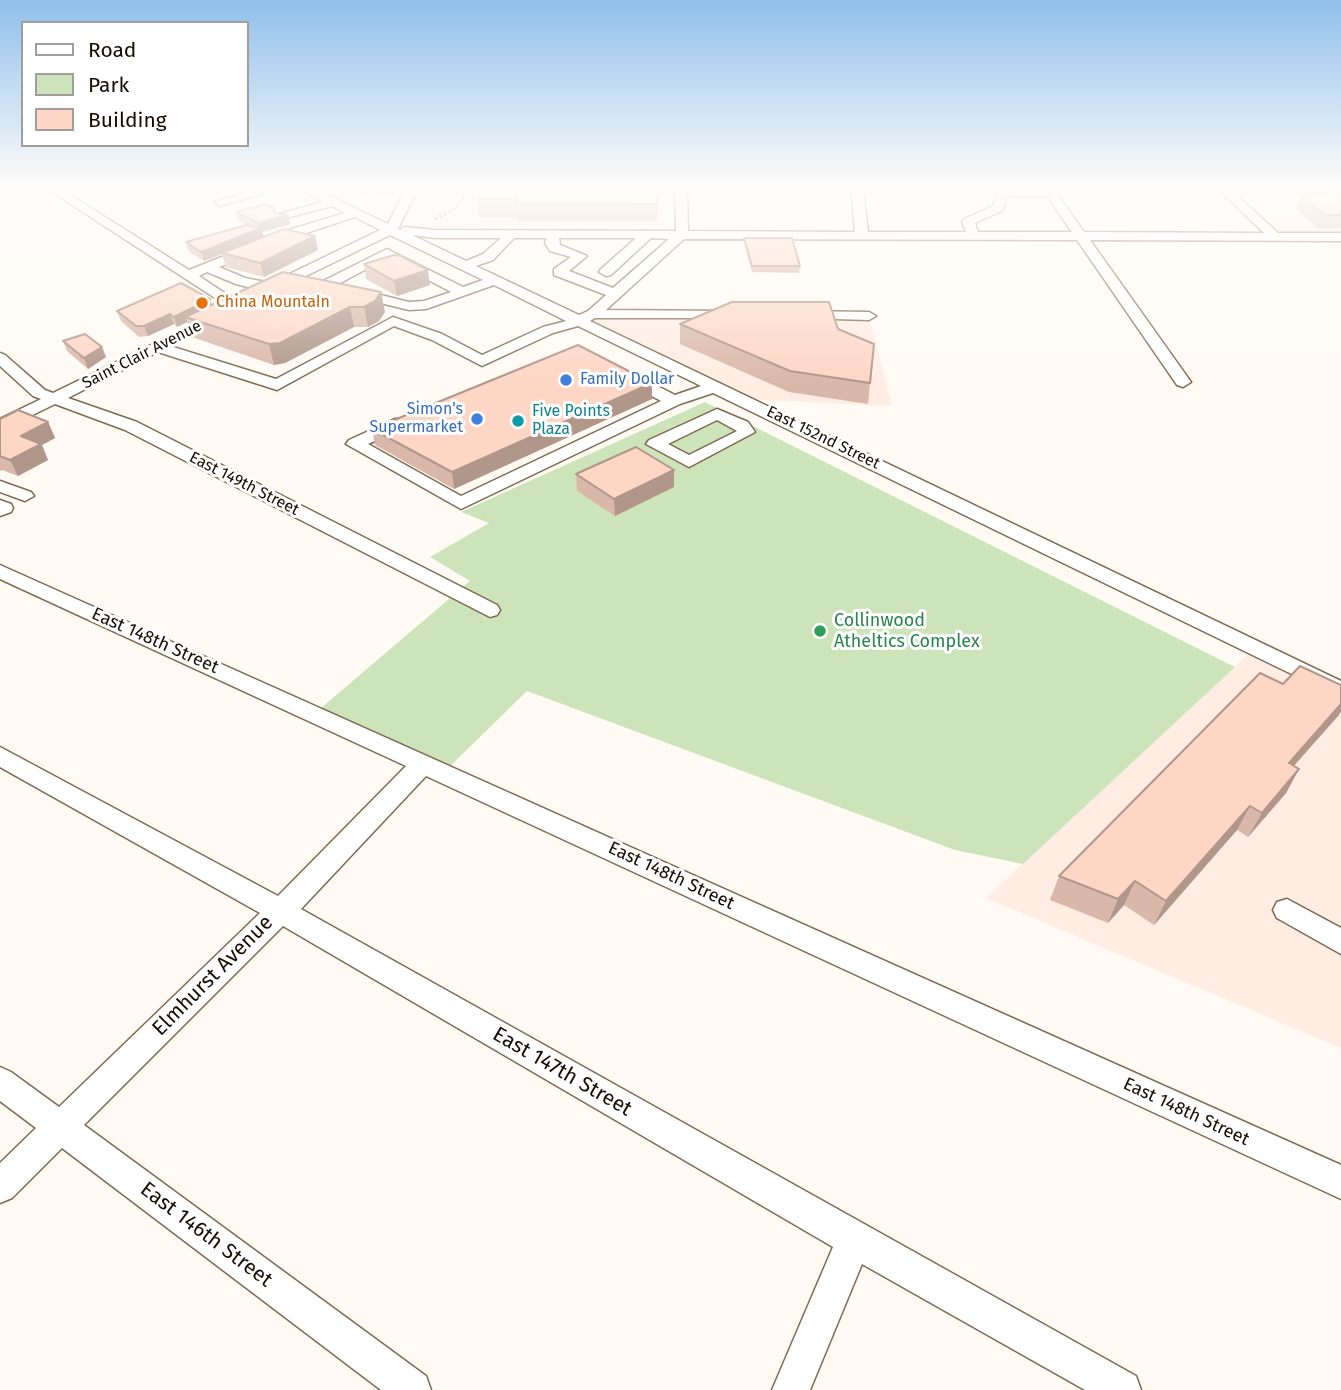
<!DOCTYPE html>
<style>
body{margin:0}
#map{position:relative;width:1341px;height:1390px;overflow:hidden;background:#fffaf4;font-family:"Fira Sans",sans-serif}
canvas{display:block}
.legend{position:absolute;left:21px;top:21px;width:228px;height:126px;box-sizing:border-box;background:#fff;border:2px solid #a29e9b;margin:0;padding:9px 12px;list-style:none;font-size:21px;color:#160d04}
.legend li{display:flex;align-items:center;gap:14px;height:35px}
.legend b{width:35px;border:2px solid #a29e9b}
</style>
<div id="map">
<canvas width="1341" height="1390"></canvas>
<ul class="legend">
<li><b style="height:9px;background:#fff"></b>Road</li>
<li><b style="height:19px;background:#cde4bb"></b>Park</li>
<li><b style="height:19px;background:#fdd6c5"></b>Building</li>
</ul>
</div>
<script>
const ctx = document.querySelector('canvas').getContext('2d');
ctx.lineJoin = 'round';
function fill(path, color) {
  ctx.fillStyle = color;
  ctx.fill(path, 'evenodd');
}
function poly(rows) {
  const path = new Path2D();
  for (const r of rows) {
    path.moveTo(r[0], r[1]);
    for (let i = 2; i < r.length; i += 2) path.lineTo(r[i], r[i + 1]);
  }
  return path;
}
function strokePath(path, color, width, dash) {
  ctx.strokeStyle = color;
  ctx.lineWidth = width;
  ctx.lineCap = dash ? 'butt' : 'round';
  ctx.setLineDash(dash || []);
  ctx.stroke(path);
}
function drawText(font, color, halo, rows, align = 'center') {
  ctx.font = font + ' "Fira Sans",sans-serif';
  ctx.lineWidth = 6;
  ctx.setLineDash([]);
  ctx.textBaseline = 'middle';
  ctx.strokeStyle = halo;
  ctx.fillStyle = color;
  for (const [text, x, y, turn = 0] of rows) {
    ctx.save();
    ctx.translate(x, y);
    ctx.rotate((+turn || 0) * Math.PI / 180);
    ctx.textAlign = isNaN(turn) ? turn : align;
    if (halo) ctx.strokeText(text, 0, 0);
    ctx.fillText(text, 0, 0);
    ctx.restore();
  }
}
fill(poly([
 [1291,188,1341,188,1341,237,1274,236,1250,213,1298,214,1280,197,1301,197],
 [593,314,869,316,892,406,743,399,579,320],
 [1255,648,1341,690,1341,1048,986,898]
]), '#ffede3');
fill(poly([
 [426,188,661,188,663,225,431,227,412,221]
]), '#fcecef');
fill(poly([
 [705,402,1235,667,1023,864,955,850,527,691,444,772,314,714,470,581,430,557,489,523,461,512]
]), '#cde4bb');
const minor = poly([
 [46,188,59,188,189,270,292,229,345,213,332,206,279,220,279,214,323,202,298,188,312,188,388,224,406,188,418,188,398,229,400,230,405,227,435,230,676,231,675,188,687,188,688,231,855,232,851,188,863,188,868,232,966,232,962,222,964,219,993,206,1000,191,1053,188,1084,232,1264,233,1217,188,1229,188,1278,233,1341,233,1341,241,1090,240,1191,382,1183,387,1177,385,1077,240,684,239,606,310,733,311,738,312,738,318,595,318,590,321,1341,681,1341,698,713,393,680,404,461,509,346,444,349,440,395,419,407,419,409,423,407,427,368,444,461,496,661,401,618,378,616,375,618,372,630,372,675,395,701,386,578,326,553,333,482,366,432,340,394,326,277,390,158,352,68,398,137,422,497,605,500,610,497,615,490,617,125,430,55,404,0,431,0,419,41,399,33,396,0,366,0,353,5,355,45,390,53,393,216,313,223,317,221,320,170,346,276,379,393,317,442,334,482,355,543,327,566,321,494,285,426,309,409,310,348,295,348,289,353,288,409,302,424,301,451,292,387,258,331,288,321,288,321,282,387,249,463,287,483,280,390,235,271,293,236,284,207,272,199,276,244,306,242,309,232,309,46,188],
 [1008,196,1047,196,1072,232,978,232,975,223,1002,211,1008,196],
 [355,217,380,230,271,283,245,278,219,267,300,235,355,217],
 [412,235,435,238,501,238,483,254,466,261,412,235],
 [514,238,547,238,545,243,550,251,571,257,554,269,554,275,606,295,588,311,579,315,476,266,493,260,514,238],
 [559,238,636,238,601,269,599,272,606,276,611,275,651,238,669,239,613,288,569,271,587,256,560,245,559,238],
 [263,188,281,188,220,206,214,202,263,188],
 [803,311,869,312,876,316,869,320,798,318,798,312,803,311],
 [717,409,748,422,755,432,689,467,646,444,649,440,717,409],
 [717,420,737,431,689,455,668,444,717,420],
 [0,481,31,492,34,496,25,501,0,492,0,481],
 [0,500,11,504,13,508,11,512,0,516,0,500],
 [0,565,1341,1165,1341,1199,426,776,301,909,1136,1376,1141,1390,1085,1390,862,1264,810,1390,772,1390,833,1247,283,926,84,1125,426,1376,431,1390,381,1390,62,1148,12,1198,0,1203,0,1163,36,1128,0,1101,0,1067,11,1072,59,1107,260,913,0,767,0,747,278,896,406,766,0,579,0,565],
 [1287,899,1341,928,1341,954,1277,918,1273,910,1277,902,1287,899]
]);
strokePath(minor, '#806950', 3);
strokePath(poly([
 [427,191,466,191,456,208,435,219],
 [356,196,392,192],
 [462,197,483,197]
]), '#837c75', 2.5, [2.5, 2.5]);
fill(minor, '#fff');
fill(poly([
 [481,188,659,188,657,221,518,221,517,217,479,217,477,199],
 [1296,188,1341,188,1341,228,1319,229,1296,209,1301,195,1305,195],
 [236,212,275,213,288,215,290,224,262,232,263,237,315,236,318,250,264,277,226,267,222,254,204,261,188,251,186,242,247,225,238,221],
 [744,238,800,266,799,273,752,272,744,244],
 [364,264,430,285,397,296,366,279],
 [283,272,385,312,379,321,368,327,354,327,285,363,274,365,192,337,187,322,177,327,174,324,148,336,139,337,121,321,117,311,212,305],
 [680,324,838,329,870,383,868,404,789,392,680,344],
 [63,341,106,357,88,369,67,351],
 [652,399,454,489,375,445,372,429],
 [0,419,48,422,55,438,42,445,48,460,18,476,2,470,0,471],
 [674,470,674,487,615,516,577,491,576,474],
 [1283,684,1341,685,1341,711,1294,766,1299,769,1286,793,1248,837,1237,830,1154,925,1124,905,1108,923,1050,900,1059,876]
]), '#dab8a9');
fill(poly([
 [658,188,659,188,657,221,657,204],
 [288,215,290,224,262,232,264,237,222,253,222,254,204,261,201,252,260,229,258,223],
 [315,236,318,250,264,277,260,263],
 [428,270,430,285,397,296,394,281],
 [381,292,385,312,379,321,368,327,364,307],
 [210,299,213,309,185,317,187,322,177,327,174,317],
 [350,307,354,327,285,363,274,365,269,344],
 [170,314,174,324,148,336,144,326],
 [102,347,106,357,88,369,84,358],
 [652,383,652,399,454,489,452,472],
 [48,422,55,438,42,445,48,460,18,476,10,460,21,436],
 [674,470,674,487,615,516,614,499],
 [1341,704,1341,711,1339,715,1275,787,1289,763],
 [1299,769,1286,793,1248,837,1262,813],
 [1250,806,1237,830,1154,925,1166,901],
 [1135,881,1124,905,1108,923,1118,899]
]), '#b1968a');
const building = poly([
 [481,188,658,188,657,204,516,203,517,199,477,199,481,188],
 [1317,188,1341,188,1341,215,1324,215,1301,195,1326,195,1317,188],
 [266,204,274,208,275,213,288,215,258,223,236,212,266,204],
 [247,225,261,228,201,252,186,242,247,225],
 [284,229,315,236,260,263,222,253,284,229],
 [744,238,792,238,800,266,752,266,744,238],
 [394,255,401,256,428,270,394,281,364,264,394,255],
 [283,272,381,292,375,301,364,307,350,307,280,343,269,344,185,317,283,272],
 [181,283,210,299,174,317,170,314,144,326,136,326,117,311,181,283],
 [732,302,829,302,838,329,874,344,870,383,790,371,680,324,732,302],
 [85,334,102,347,84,358,63,341,85,334],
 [578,345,652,383,452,472,372,429,578,345],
 [18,410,48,422,21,436,41,444,10,460,0,456,0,419,18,410],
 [636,447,674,470,614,499,576,474,636,447],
 [1300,666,1341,685,1341,704,1289,763,1299,769,1262,813,1250,806,1166,901,1135,881,1118,899,1059,876,1260,673,1283,684,1300,666]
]);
fill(building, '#fdd6c5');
strokePath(building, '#b1968a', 2);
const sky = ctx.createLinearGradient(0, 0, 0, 382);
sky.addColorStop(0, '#8fbfec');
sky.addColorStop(0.49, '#fffdfa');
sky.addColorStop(1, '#fffdfa00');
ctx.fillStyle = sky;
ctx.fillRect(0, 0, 1341, 382);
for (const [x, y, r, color] of [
 [202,303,7,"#e8710a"],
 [566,380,7,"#3f7fe0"],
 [477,419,7,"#3f7fe0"],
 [518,421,7,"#0f9aa8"],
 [820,631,7,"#2e9e5b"]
]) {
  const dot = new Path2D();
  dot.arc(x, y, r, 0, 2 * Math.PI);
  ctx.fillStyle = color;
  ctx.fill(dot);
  strokePath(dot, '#fff', 2.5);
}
drawText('16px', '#c56008', '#fff', [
 ["China MountaIn",216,303]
], 'left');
drawText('16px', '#160d04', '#fff', [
 ["Saint Clair Avenue",142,355,-27],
 ["East 152nd Street",823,438,26],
 ["East 149th Street",244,484,27]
]);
drawText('16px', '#366cbe', '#fff', [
 ["Family Dollar",580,380],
 ["Simon's",463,410,"right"],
 ["Supermarket",463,428,"right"]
], 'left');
drawText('16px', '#0d838f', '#fff', [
 ["Five Points",532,412],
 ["Plaza",532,430]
], 'left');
drawText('18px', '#27864d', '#fff', [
 ["Collinwood",834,621],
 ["Atheltics Complex",834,642]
], 'left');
drawText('18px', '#160d04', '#fff', [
 ["East 148th Street",155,641,24],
 ["East 148th Street",671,876,25],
 ["East 148th Street",1186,1112,25]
]);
drawText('21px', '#160d04', '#fff', [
 ["Elmhurst Avenue",213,976,-45],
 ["East 147th Street",562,1072,30],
 ["East 146th Street",206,1235,37]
]);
</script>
